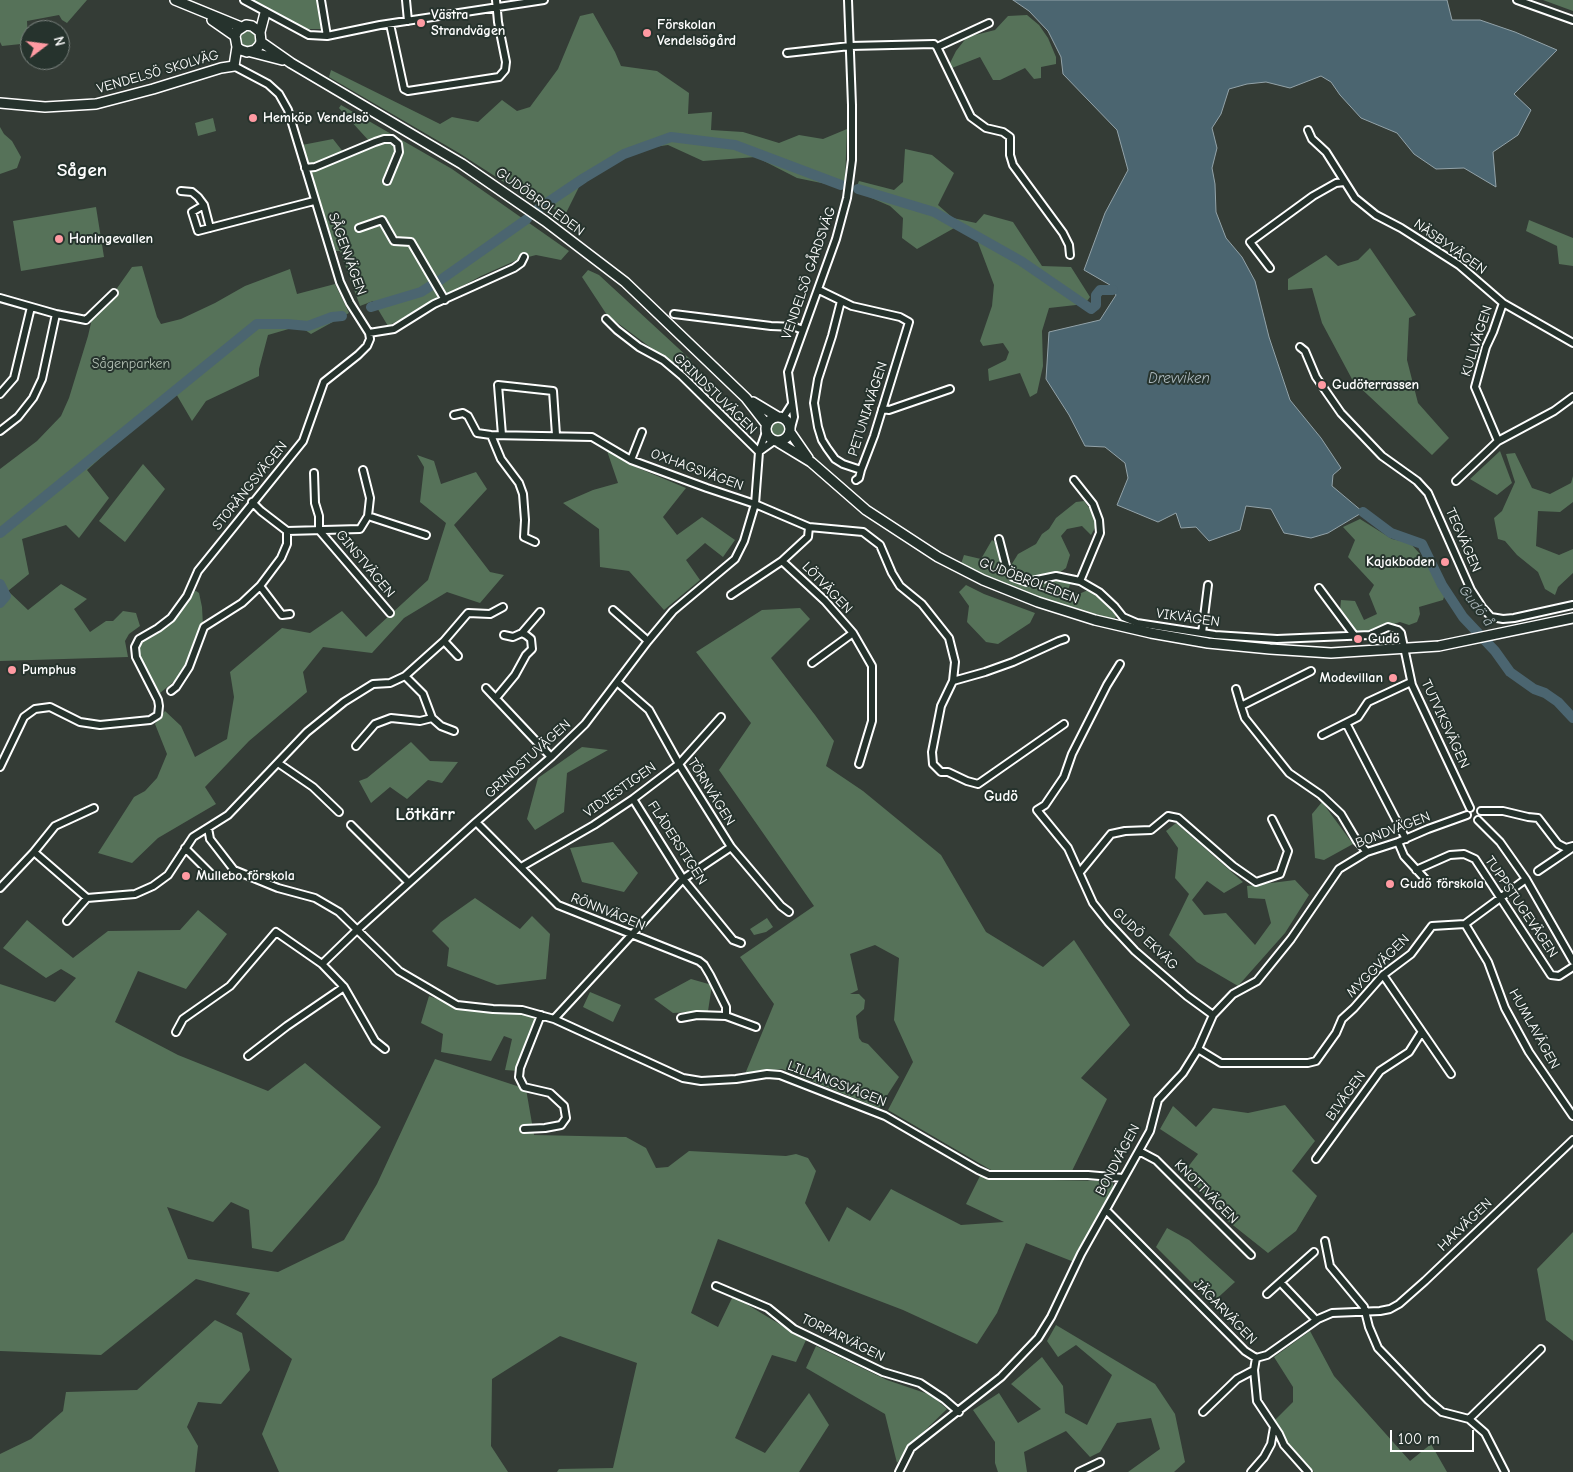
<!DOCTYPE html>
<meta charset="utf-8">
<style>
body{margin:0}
#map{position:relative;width:1573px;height:1472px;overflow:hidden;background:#343c36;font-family:"Comic Neue",sans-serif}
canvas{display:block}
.north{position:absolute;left:20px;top:20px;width:50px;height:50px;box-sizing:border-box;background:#26332d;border:1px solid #7d8581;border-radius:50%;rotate:75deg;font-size:14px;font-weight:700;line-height:20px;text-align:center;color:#fff}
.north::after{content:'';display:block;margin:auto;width:18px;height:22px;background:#ff9aa2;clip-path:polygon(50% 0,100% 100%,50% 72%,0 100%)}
.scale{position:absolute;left:1390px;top:1430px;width:84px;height:22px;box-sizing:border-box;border:2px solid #fff;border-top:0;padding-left:6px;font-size:15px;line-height:18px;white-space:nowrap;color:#fff;-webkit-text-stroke:4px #26332d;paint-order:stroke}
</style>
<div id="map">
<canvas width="1573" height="1472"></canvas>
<div class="north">N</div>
<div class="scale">100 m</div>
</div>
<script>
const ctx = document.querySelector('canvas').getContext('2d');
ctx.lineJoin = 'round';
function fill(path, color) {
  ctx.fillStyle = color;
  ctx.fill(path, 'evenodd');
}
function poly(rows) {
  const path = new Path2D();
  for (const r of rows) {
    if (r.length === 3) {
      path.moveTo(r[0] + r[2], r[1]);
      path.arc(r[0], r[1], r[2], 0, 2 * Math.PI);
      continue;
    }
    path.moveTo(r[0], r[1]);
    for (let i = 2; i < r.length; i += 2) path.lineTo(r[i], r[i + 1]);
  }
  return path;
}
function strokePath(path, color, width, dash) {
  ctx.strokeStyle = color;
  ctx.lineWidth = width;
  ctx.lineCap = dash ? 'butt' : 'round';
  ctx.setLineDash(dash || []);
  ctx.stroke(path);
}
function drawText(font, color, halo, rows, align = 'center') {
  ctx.font = font + ' "Comic Neue",sans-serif';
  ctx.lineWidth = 4;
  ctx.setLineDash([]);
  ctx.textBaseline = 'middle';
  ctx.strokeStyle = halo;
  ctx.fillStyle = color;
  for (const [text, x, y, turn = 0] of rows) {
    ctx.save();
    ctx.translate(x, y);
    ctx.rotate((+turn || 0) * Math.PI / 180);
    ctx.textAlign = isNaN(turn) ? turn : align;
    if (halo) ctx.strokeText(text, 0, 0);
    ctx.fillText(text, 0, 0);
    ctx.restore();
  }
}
fill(poly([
 [0,0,87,0,67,23,62,20,59,15,27,21,28,39,21,44,2,46,0,42],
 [251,0,317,0,322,29,304,29],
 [1543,0,1573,0,1573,11],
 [593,13,615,52,621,66,657,71,689,93,688,114,712,112,711,130,743,132,779,143,799,135,823,139,847,129,845,181,831,185,797,178,756,157,703,161,668,145,619,152,580,185,566,213,538,204,459,153,329,77,331,70,440,124,452,117,478,122,502,100,517,111,530,107,558,69,580,16],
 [1027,15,1039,25,1048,38,1056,57,1056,64,1041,67,1041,78,1034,79,1025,68,1000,80,993,80,980,57,952,68,950,63,956,51,967,37,995,30,1008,16],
 [249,39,8],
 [341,105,452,169,569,251,561,260,536,255,517,260,481,276,388,326,373,301,360,306,340,251,336,251,302,145,333,139,344,153,370,142,339,108],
 [213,118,216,131,198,136,195,123],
 [0,127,4,134,12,141,21,157,17,168,0,174],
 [905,149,932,155,954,173,938,205,953,218,976,223,984,214,1013,222,1042,266,1071,267,1090,297,1085,304,1049,308,1042,331,1043,366,1037,393,1030,397,1020,373,989,381,988,369,1006,360,1009,352,1003,343,983,346,980,341,992,306,994,285,977,240,956,227,917,249,902,238,903,218,890,206,855,191,859,181,894,190,903,182],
 [96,207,104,257,21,271,13,221],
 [1529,220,1573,238,1573,266,1559,264,1557,246,1526,231],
 [1370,248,1416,315,1409,318,1407,360,1418,403,1449,438,1432,455,1353,381,1322,323,1312,288,1288,290,1288,279,1326,255,1338,266,1358,260],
 [142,266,157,317,161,324,181,319,215,303,245,286,290,269,297,294,335,284,349,313,311,334,299,326,268,335,259,369,259,376,206,401,192,421,175,392,87,470,109,498,79,538,66,525,22,539,29,574,8,591,28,610,61,584,87,599,74,609,90,632,106,621,113,621,123,611,136,613,140,626,129,634,125,641,128,657,0,661,0,469,37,441,61,416,69,398,88,336,91,323,89,320,108,301,132,267],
 [588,270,599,275,690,359,694,366,687,370,670,362,607,315,582,277],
 [779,430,8],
 [606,448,638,468,686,488,663,517,677,535,702,517,735,540,723,557,705,543,686,560,700,580,664,610,629,571,600,567,599,529,563,503,593,490,618,483],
 [1500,451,1512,483,1497,495,1470,479],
 [1515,453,1532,488,1550,494,1571,483,1573,476,1573,502,1560,512,1538,511,1536,546,1559,555,1573,549,1573,573,1558,587,1555,595,1545,589,1538,572,1517,555,1505,541,1498,539,1494,518,1502,511,1515,482,1506,454],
 [417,455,434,461,441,484,476,472,487,489,454,525,490,572,504,575,480,603,447,592,404,618,372,653,323,647,303,672,307,692,249,741,205,787,216,804,158,838,132,863,98,853,134,797,145,791,157,778,167,754,155,724,165,711,181,726,195,757,227,739,234,697,230,672,282,628,310,633,342,611,366,637,428,580,446,523,420,502,424,467],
 [143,464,165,489,125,542,99,521],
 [1084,501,1094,515,1096,526,1091,535,1082,526,1067,529,1061,536,1070,555,1066,568,1059,573,1026,577,1018,575,1010,567,1018,554,1036,544,1042,534,1049,529,1056,518,1076,502],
 [1360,519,1392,539,1410,543,1420,554,1445,594,1443,600,1419,607,1420,614,1417,622,1409,625,1400,622,1370,632,1356,632,1340,611,1341,600,1355,601,1364,620,1377,614,1369,594,1374,585,1348,557,1355,540,1343,527],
 [992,540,997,544,1004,574,1016,582,1033,585,1058,579,1071,582,1068,590,1079,594,1088,590,1106,601,1117,614,1114,620,1063,606,993,581,961,564,964,555,981,559],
 [966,585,984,594,1035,613,1030,623,998,644,986,642,967,622,969,606,959,592],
 [196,591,199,593,202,607,203,626,194,641,186,666,178,678,160,693,139,657,138,648,140,641,167,626,189,601,192,592],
 [800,608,810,619,771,658,815,715,834,741,826,766,863,791,941,855,986,932,1043,967,1074,940,1130,1025,1081,1078,1107,1099,1071,1173,991,1170,888,1110,913,1062,894,1020,899,958,875,945,850,954,858,990,850,994,859,994,865,1000,864,1009,856,1016,859,1038,862,1042,868,1044,899,1077,879,1108,782,1069,745,1074,774,1004,740,957,814,906,719,770,751,723,696,652,762,610],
 [411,742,430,761,458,762,442,783,428,780,407,799,390,787,371,803,359,781,367,778],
 [582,747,608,750,567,773,564,812,535,830,527,819,538,778],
 [1322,802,1353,844,1324,860,1315,858,1312,814],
 [1176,823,1243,882,1224,893,1207,881,1192,900,1204,915,1226,913,1255,945,1271,923,1265,899,1248,898,1247,886,1295,880,1309,895,1285,933,1238,986,1197,962,1169,935,1189,894,1175,878,1178,848,1166,831],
 [613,842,638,873,624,892,582,882,570,848],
 [475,898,520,929,532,916,550,934,546,979,497,985,447,966,449,948,432,931,441,922],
 [198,910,227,934,186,989,138,971,115,1022,178,1055,268,1091,305,1063,381,1127,272,1252,252,1248,249,1210,231,1202,213,1222,167,1207,188,1259,278,1272,344,1240,377,1184,435,1059,526,1089,534,1135,626,1137,646,1148,656,1168,668,1167,689,1151,786,1156,796,1154,808,1158,816,1171,805,1203,829,1242,847,1207,870,1221,891,1189,961,1225,1004,1222,966,1204,980,1176,992,1179,1112,1181,1114,1189,1074,1262,1026,1243,997,1313,977,1344,903,1310,718,1239,691,1313,718,1327,733,1296,806,1340,796,1362,772,1355,735,1438,765,1453,809,1393,829,1425,799,1472,557,1472,559,1469,613,1468,637,1363,560,1336,492,1379,491,1446,508,1472,279,1472,262,1434,292,1359,236,1314,250,1293,196,1279,101,1355,0,1351,0,984,55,1002,76,978,61,969,46,978,3,948,27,920,73,958,108,931,180,930],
 [767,918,773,927,766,932,754,935,750,929],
 [691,979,712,985,708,1011,673,1013,654,999],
 [590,992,621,1005,613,1022,583,1007],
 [429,996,471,1011,516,1011,538,1018,518,1071,505,1070,512,1039,504,1036,491,1061,441,1052,443,1034,421,1023],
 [1285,1105,1315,1141,1292,1171,1317,1196,1296,1231,1268,1253,1229,1222,1184,1172,1198,1154,1160,1129,1173,1106,1196,1127,1213,1108,1248,1113],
 [1167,1228,1189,1240,1235,1282,1212,1303,1156,1247],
 [1573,1232,1573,1341,1546,1320,1537,1269],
 [215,1320,242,1333,250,1370,221,1404,198,1402,187,1427,198,1446,195,1472,0,1472,0,1454,31,1439,63,1411,66,1392,137,1390],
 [1056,1325,1155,1384,1175,1414,1185,1462,1174,1472,1128,1472,1160,1449,1151,1418,1117,1423,1100,1452,1090,1457,1066,1431,1024,1452,1027,1472,998,1472,995,1463,995,1442,973,1410,999,1393,1018,1423,1041,1409,1011,1384,1042,1357,1063,1386,1065,1413,1087,1425,1112,1375,1076,1345,1058,1357,1047,1341],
 [1310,1331,1334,1376,1410,1461,1431,1444,1447,1472,1314,1472,1287,1446,1275,1420,1293,1402,1293,1387,1274,1357],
 [816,1346,887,1380,931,1395,947,1409,914,1441,897,1463,885,1414,806,1368]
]), '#567259');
const water = poly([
 [1013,0,1447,0,1452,20,1480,20,1515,32,1557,50,1514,94,1531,110,1518,135,1493,152,1496,187,1464,168,1436,169,1414,154,1397,133,1361,118,1340,95,1331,82,1321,76,1290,88,1266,82,1247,84,1229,89,1221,114,1212,128,1217,148,1212,168,1215,184,1216,212,1226,238,1242,257,1255,281,1269,337,1290,400,1321,438,1341,468,1333,475,1332,486,1363,512,1328,533,1311,538,1284,533,1271,509,1246,506,1240,530,1209,541,1196,527,1181,528,1176,513,1158,522,1117,505,1128,478,1125,463,1105,447,1085,446,1069,415,1046,379,1049,332,1100,320,1116,295,1110,285,1084,270,1105,213,1128,170,1117,130,1063,74,1061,57,1048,31,1029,11,1013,0]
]);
fill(water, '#4b6570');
strokePath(water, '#93a3a9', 1);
strokePath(poly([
 [858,189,934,212,1021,261,1091,309,1096,305,1096,295,1100,290,1113,290],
 [538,209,584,178,624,154,671,137,735,145,841,185],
 [439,281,527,219],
 [371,307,421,292,432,285],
 [1363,512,1391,533,1422,544,1442,585,1463,617,1495,651,1510,672,1534,689,1545,693,1558,702,1573,718],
 [0,533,257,324,287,324,308,326,332,317,342,316],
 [0,584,6,596,0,603]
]), '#4b6570', 10);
const street = poly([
 [244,0,309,35,327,36,380,25,544,0],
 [321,0,327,36],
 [406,0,408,21],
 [1517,0,1573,20],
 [390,24,404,89,408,91,499,77,505,70,506,62,498,22,496,0],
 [937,47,989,23],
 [787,53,850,46,934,44,937,47,971,117,986,128,1003,132,1010,137,1010,155,1013,165,1063,233,1069,245,1070,255],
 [1308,130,1312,139,1326,152,1355,198,1376,215,1401,228,1459,265,1503,303,1573,343],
 [305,168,315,167,375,142,384,139,392,139,398,144,399,152,387,181],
 [181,191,192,192,198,197,204,205,210,228],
 [204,205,192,212,198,231,314,201],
 [359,228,382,220,394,241,411,242,445,300],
 [1270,268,1250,242,1313,196,1336,183,1344,182],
 [819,290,852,306,900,317,909,322,874,436,861,470,843,464,835,459,827,448,822,440,818,427,814,403,818,379,832,336,841,301],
 [0,298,56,314,86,320,114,293],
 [674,314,771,326,795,327,803,330],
 [606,319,617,330,639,347,663,360,682,376,759,452],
 [369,333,394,329,434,304,514,268,521,263,524,257],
 [1300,347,1305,351,1316,377,1341,413,1382,456,1417,481,1428,493,1471,590,1482,607,1491,617,1503,619,1514,618,1573,605],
 [0,394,14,378,31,307],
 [882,409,889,410,950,389],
 [454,415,463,413,468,416,477,433,491,435,592,437,631,460,707,488,755,504,809,527,863,532,880,545,892,573,900,586,922,604,949,638,955,662,953,681,941,706,932,752,933,764,941,772,948,772,967,781,978,784,1064,724],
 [783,418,792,404],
 [791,428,794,417,788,372,836,239,847,198,852,160,852,105,848,0],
 [0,431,18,417,33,398,42,379,56,314],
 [491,435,501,459,519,483,523,494,525,520,524,537,535,542],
 [502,435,498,385,553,391,556,435],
 [1498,441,1475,387,1486,347,1493,332,1503,303],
 [760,451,774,441],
 [631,460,642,432],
 [314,473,315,503,319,516,319,530,390,613],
 [856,480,859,478,861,470],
 [1074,480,1093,504,1099,520,1100,533,1080,581],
 [1456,481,1498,441,1554,411,1573,397],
 [252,502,261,511,287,531,360,529,368,516,370,498,363,470],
 [368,516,426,535],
 [999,539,1006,566,1013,577,1027,582,1056,576,1080,581,1099,592,1115,607,1123,617,1137,623,1215,635,1277,639,1370,635,1388,627,1398,630,1401,633,1412,685,1470,808],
 [782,561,825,601,853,633,872,666,872,721,859,764],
 [260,586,282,615,290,614],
 [1319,588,1354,635],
 [731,595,782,561,808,537,809,527],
 [613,610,648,641],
 [1202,633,1208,585],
 [504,635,513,637,522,633,540,612],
 [444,641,458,656],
 [812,663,853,633],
 [1120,664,1107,685,1072,754,1064,777,1045,805,1037,810,1068,848,1093,903,1108,922,1135,951,1187,996,1213,1015],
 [1311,671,1241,706,1245,718,1289,773,1321,795,1341,814,1357,841,1367,852],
 [405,676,423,694,432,718,441,726,454,731],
 [953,681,985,672,1013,662,1059,641,1065,639],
 [617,682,649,710,679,764,731,847,781,906,789,912],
 [486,688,551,757],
 [1236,689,1241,706],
 [171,691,176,687,189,667,204,627,242,603,260,586,281,558,287,544,287,531],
 [496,698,515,675,526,655,532,649,531,639,526,635,522,633],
 [1346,723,1406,839],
 [1322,735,1358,717,1368,702,1411,682],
 [356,746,375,724,391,718,420,721,432,718],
 [278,763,313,787,339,812],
 [0,767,24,717,35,709,50,707,80,722,100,725,150,720,158,715,159,706,158,700,136,657,135,647,139,639,158,628,171,618,187,596,198,571,303,441,324,382,358,355,367,346,370,339,369,333,350,303,340,282,288,110,279,94,268,84,234,66],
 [633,799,683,879,733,940,741,943],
 [94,808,55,826,34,852,87,898,135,894,153,886,168,875,193,837,228,815,307,732,344,702,373,684,390,683,405,676,444,641,468,613,490,614,503,607],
 [1481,811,1503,811,1528,817,1538,818,1558,844,1566,848,1573,846],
 [1478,820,1500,842,1526,879,1573,961],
 [476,822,558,905,699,961,704,965,710,975,726,1007,726,1016,756,1027],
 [351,825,409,883],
 [208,828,210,839,234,870,278,888,315,898,339,912,399,971,457,1005,493,1009,522,1010,554,1019,683,1078,701,1081,736,1079,767,1074,780,1075,885,1116,978,1170,989,1175,1088,1175,1123,1178],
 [1398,842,1404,856,1426,880],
 [185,848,211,874],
 [521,867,594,825,633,799,679,764,721,717],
 [1416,870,1450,855,1464,854,1475,859,1551,975,1559,976,1573,967],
 [1538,871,1572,848],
 [1080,872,1111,834,1125,831,1151,830,1168,816,1178,818,1233,866,1256,882,1280,874,1288,851,1272,819],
 [0,888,34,852],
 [67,921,87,898],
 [1465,924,1488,962,1505,1008,1529,1052,1573,1116],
 [322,964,357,930,476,822,551,757,585,724,648,641,673,611,735,559,744,541,755,504,759,452,766,432],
 [1383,975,1451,1074],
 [681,1018,697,1015,726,1016],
 [554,1019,683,879,731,847],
 [176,1032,183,1019,230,986,276,932,322,964,344,987,375,1041,385,1049],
 [1198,1049,1221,1063,1308,1063,1316,1061,1336,1033,1342,1019,1354,1008,1383,975,1411,954,1432,926,1465,924,1526,879],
 [248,1056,287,1026,344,987],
 [524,1129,545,1128,561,1125,566,1118,564,1106,550,1093,524,1087,519,1077,520,1068,541,1015],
 [1139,1151,1156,1160,1251,1255],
 [1316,1159,1380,1071,1409,1052,1421,1033],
 [1106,1210,1245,1351,1256,1358,1254,1370,1257,1401,1279,1434,1284,1445,1308,1472],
 [1325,1241,1330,1266,1364,1307,1369,1327,1378,1348,1428,1400,1442,1412,1469,1419,1485,1433,1505,1472],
 [1281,1283,1316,1320],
 [716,1286,768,1308,794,1329,883,1372,920,1383,944,1399,959,1412],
 [1267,1294,1314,1252],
 [1256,1358,1267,1355,1318,1319,1332,1313,1380,1311,1390,1309,1399,1304,1425,1281,1573,1140],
 [1203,1412,1237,1379,1254,1370],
 [1469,1419,1541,1349],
 [899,1472,911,1448,1001,1377,1038,1338,1051,1317,1081,1254,1150,1131,1158,1100,1183,1073,1198,1049,1213,1015,1233,994,1257,981,1291,939,1339,869,1367,852,1398,842,1428,829,1467,815],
 [1079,1472,1100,1462],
 [1251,1472,1264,1457,1271,1444,1274,1427]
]);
const secondary = poly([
 [175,0,241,27],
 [212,20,235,36],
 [261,42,291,63,462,164,545,221,625,282,746,398,767,425],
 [237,47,241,50,247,52,255,50,259,46,261,42,260,32,265,13],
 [251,52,282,60],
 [234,66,237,47,235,36,237,31,246,25,252,26,260,32],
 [0,103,45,107,96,104,153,89,221,68,234,66],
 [753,402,778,417],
 [778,429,12],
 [790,432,808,458],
 [778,442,811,462,866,510,938,557,983,580,1038,602,1095,620,1151,633,1208,643,1270,649,1331,653,1439,646,1573,618]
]);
strokePath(street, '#fff', 10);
strokePath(secondary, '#fff', 12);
strokePath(street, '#26332d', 6);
strokePath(secondary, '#26332d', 9);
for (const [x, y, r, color] of [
 [421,23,5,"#ff9aa2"],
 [647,33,5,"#ff9aa2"],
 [253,118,5,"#ff9aa2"],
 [59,239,5,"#ff9aa2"],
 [1322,385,5,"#ff9aa2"],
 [1445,562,5,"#ff9aa2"],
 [1358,639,5,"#ff9aa2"],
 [12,670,5,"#ff9aa2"],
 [1393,678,5,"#ff9aa2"],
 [186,876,5,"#ff9aa2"],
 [1390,884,5,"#ff9aa2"]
]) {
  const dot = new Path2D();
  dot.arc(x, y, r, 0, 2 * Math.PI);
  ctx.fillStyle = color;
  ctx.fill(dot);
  strokePath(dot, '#26332d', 2);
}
drawText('bold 14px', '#fff', '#26332d', [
 ["Västra",431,15],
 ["Strandvägen",431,31],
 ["Förskolan",657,25],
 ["Vendelsögård",657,41],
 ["Hemköp Vendelsö",263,118],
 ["Haningevallen",69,239],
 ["Gudöterrassen",1332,385],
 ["Kajakboden",1435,562,"right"],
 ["Gudö",1368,639],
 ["Pumphus",22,670],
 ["Modevillan",1383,678,"right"],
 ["Mullebo förskola",196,876],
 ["Gudö förskola",1400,884]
], 'left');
drawText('14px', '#fff', '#26332d', [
 ["VENDELSÖ SKOLVÄG",158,72,-16],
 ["GUDÖBROLEDEN",540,202,36],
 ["NÄSBYVÄGEN",1450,247,35],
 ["SÅGENVÄGEN",347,254,70],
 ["VENDELSÖ GÅRDSVÄG",809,273,-71],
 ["KULLVÄGEN",1477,341,-72],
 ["GRINDSTUVÄGEN",715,394,44],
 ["PETUNIAVÄGEN",868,409,-72],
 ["OXHAGSVÄGEN",697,470,20],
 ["STORÄNGSVÄGEN",250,486,-51],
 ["TEGVÄGEN",1463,540,66],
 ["GINSTVÄGEN",365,564,50],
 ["GUDÖBROLEDEN",1029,581,21],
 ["LÖTVÄGEN",827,588,46],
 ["VIKVÄGEN",1188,618,8],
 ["TUTVIKSVÄGEN",1445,724,65],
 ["GRINDSTUVÄGEN",528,759,-42],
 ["VIDJESTIGEN",620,790,-35],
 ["TÖRNVÄGEN",711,792,58],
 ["BONDVÄGEN",1393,830,-21],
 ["FLÄDERSTIGEN",677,843,57],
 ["TUPPSTUGEVÄGEN",1521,907,56],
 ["RÖNNVÄGEN",608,912,22],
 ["GUDÖ EKVÄG",1145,939,43],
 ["MYGGVÄGEN",1378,966,-45],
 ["HUMLAVÄGEN",1534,1029,61],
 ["LILLÄNGSVÄGEN",837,1084,21],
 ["BIVÄGEN",1346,1096,-54],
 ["BONDVÄGEN",1118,1160,-62],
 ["KNOTTVÄGEN",1206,1192,45],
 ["HAKVÄGEN",1465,1225,-44],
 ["JÄGARVÄGEN",1225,1312,46],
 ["TORPARVÄGEN",843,1338,26]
]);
drawText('14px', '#b3c0b4', '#26332d', [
 ["Sågenparken",131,364]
]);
drawText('italic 15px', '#aebabf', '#26332d', [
 ["Drevviken",1179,379],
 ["Gudö å",1476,606,53]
]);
drawText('bold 15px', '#fff', '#26332d', [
 ["Gudö",1001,797]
]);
drawText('bold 19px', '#fff', '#26332d', [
 ["Sågen",82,171],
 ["Lötkärr",425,815]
]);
</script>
